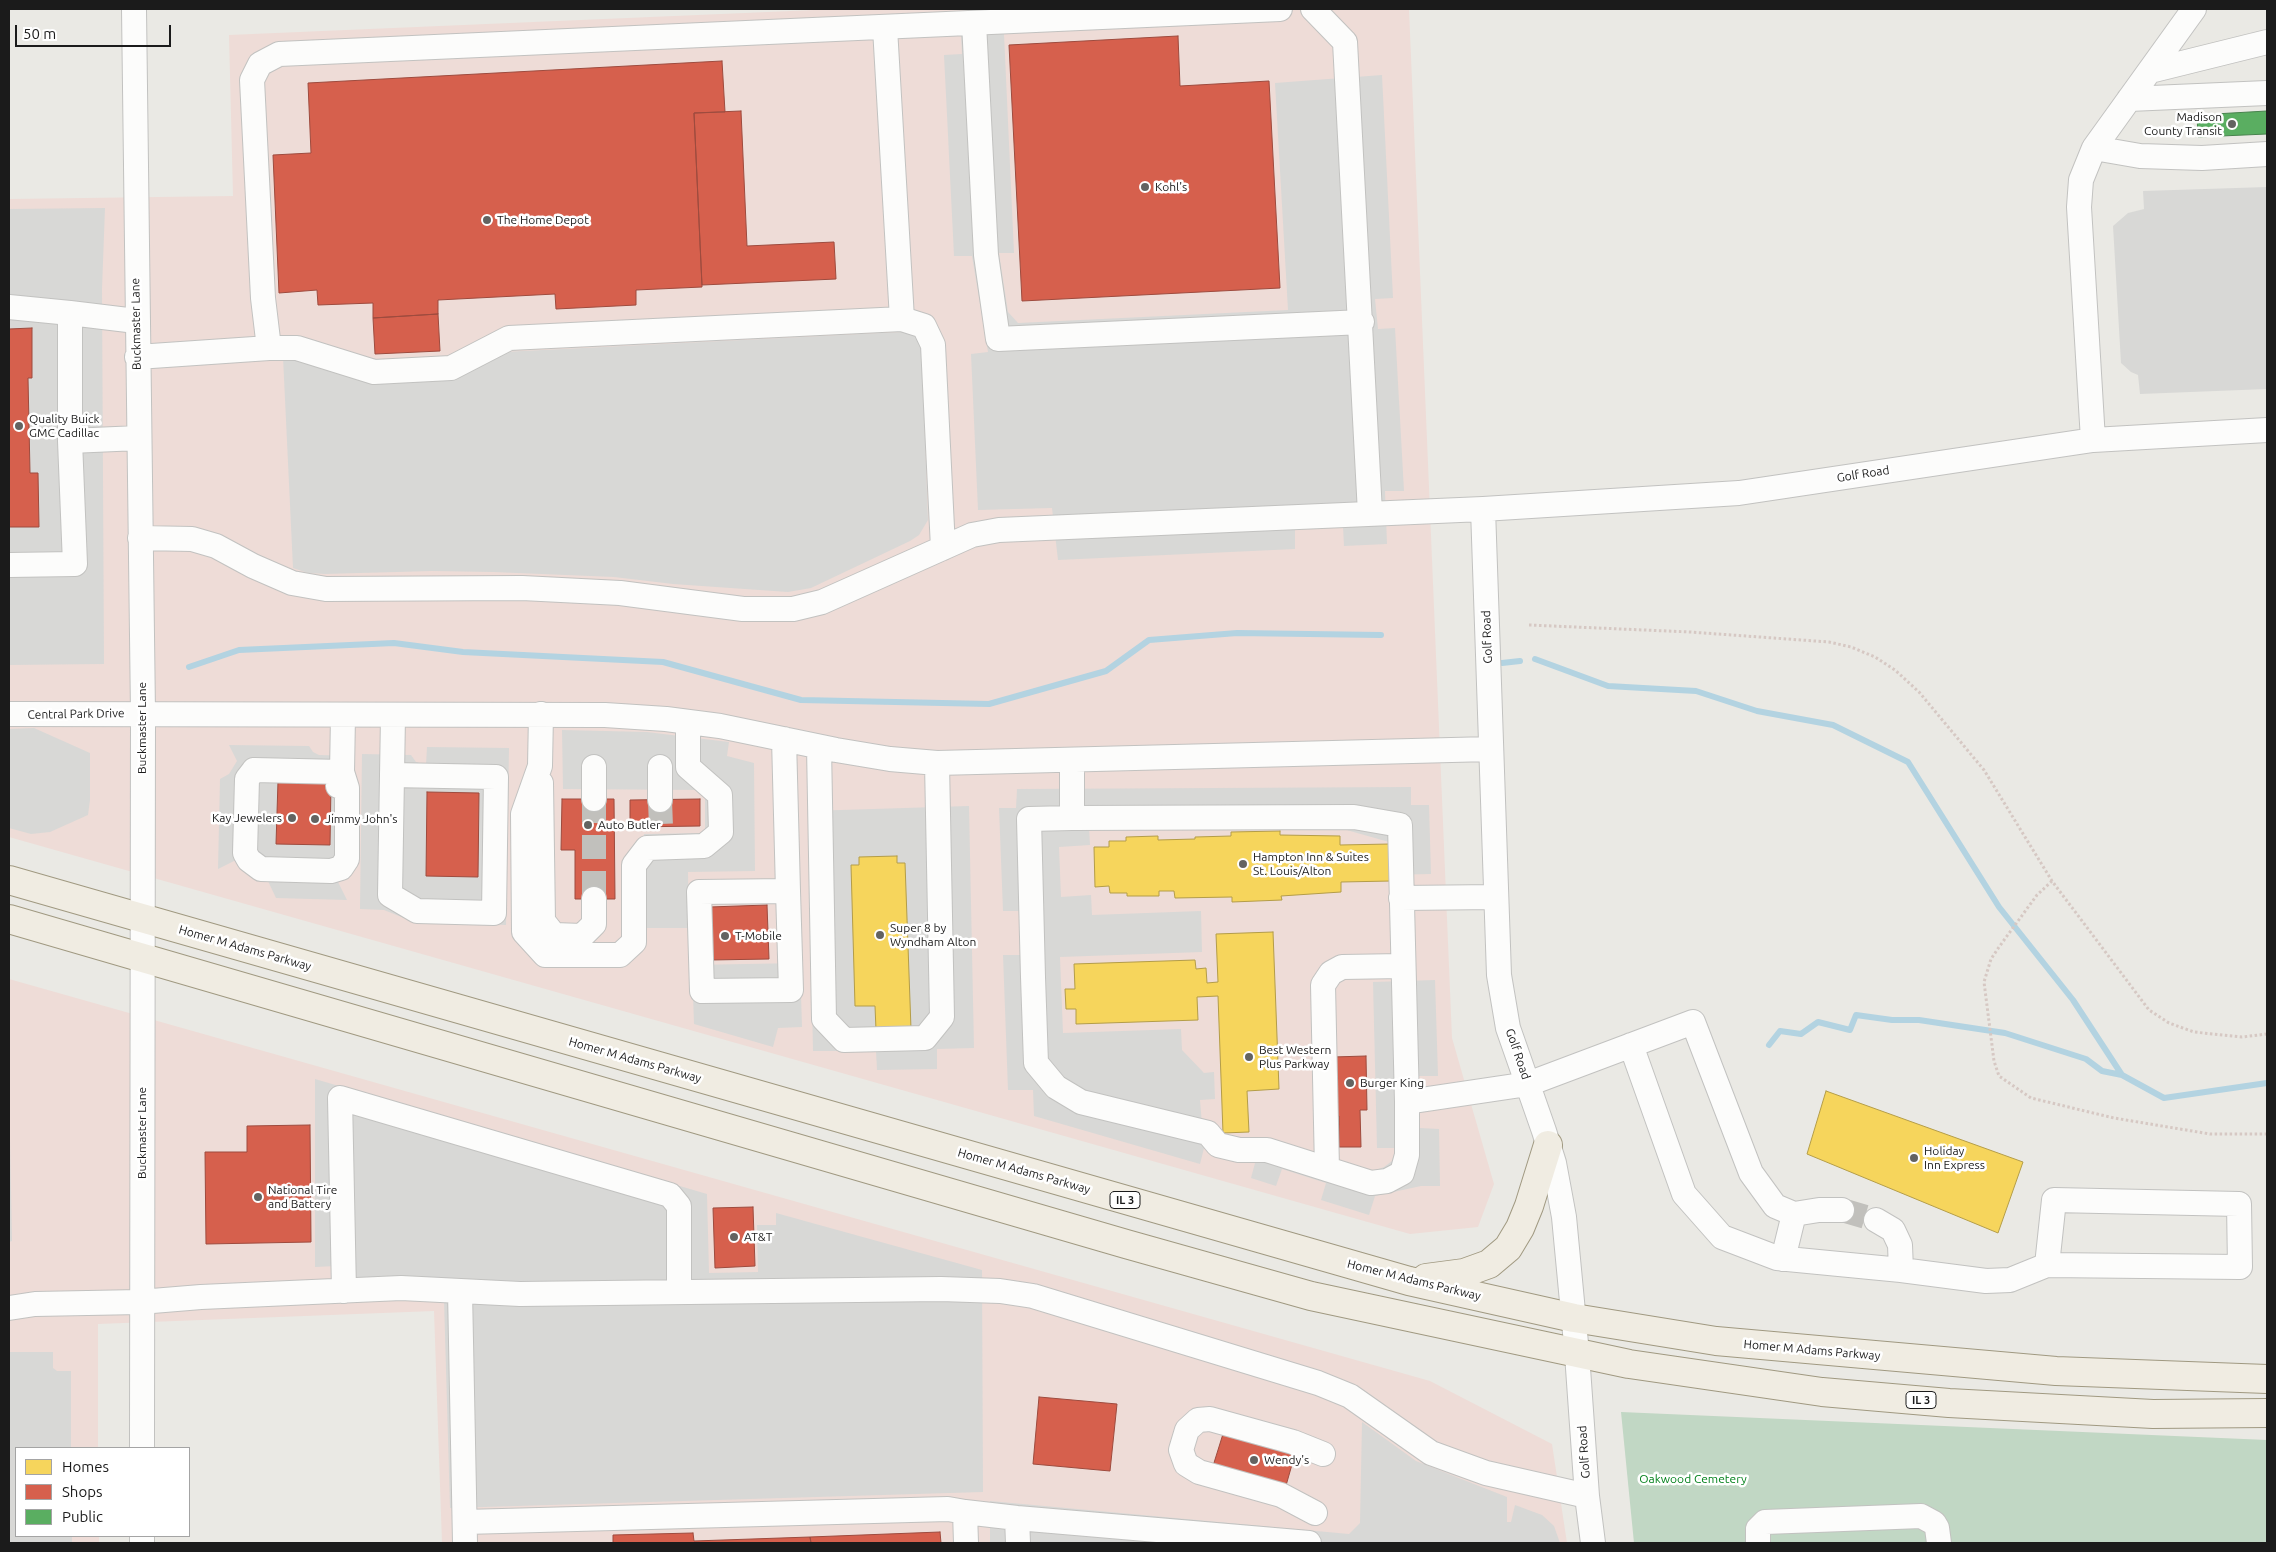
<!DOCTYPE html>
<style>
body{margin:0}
#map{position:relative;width:2276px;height:1552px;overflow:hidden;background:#eae9e4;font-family:Ubuntu,sans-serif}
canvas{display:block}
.frame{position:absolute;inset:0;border:10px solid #1b1b1b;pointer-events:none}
.legend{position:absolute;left:15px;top:1447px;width:175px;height:90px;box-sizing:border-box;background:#fff;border:1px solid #a4a4a4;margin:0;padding:6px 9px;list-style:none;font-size:15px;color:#1b1b1b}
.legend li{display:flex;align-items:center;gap:10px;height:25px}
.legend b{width:25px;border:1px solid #a4a4a4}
.scale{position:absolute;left:15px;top:25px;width:156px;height:22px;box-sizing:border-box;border:2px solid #1b1b1b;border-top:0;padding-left:6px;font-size:15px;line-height:18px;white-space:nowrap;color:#1b1b1b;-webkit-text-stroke:4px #fff;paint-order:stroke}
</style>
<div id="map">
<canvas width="2276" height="1552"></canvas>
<div class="frame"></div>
<ul class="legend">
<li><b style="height:14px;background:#f6d55c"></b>Homes</li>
<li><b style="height:14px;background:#d6604d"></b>Shops</li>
<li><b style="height:14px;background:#5aae61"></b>Public</li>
</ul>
<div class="scale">50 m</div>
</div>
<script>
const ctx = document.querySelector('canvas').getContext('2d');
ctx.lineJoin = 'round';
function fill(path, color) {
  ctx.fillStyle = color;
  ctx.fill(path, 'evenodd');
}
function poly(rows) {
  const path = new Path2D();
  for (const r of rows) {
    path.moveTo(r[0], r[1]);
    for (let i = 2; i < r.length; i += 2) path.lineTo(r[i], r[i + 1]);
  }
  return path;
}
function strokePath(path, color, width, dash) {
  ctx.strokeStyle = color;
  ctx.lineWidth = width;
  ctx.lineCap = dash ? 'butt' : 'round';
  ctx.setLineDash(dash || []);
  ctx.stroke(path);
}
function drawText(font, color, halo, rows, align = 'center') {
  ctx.font = font + ' Ubuntu,sans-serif';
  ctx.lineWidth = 5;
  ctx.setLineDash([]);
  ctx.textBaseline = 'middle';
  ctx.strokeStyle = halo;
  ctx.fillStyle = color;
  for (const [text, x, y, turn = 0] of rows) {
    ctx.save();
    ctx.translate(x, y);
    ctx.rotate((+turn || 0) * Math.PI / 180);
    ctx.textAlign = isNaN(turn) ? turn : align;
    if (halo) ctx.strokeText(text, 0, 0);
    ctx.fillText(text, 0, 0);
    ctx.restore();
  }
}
fill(poly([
 [838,9,1409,9,1452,1038,1494,1184,1478,1227,1410,1234,9,837,9,199,233,196,229,35],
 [9,979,1430,1381,1552,1444,1567,1543,442,1543,434,1311,98,1324,98,1448,16,1448,16,1536,99,1536,99,1543,9,1543]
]), '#eedcd7');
fill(poly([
 [1621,1412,2267,1440,2267,1543,1634,1543]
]), '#c1d7c4');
fill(poly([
 [1004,34,1014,253,999,253,1008,312,1018,323,1288,310,1275,83,1382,75,1393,298,1375,299,1378,329,1395,328,1404,491,1385,491,1387,544,1344,546,1343,526,1295,528,1295,549,1058,560,1052,508,978,510,971,354,988,352,972,256,954,256,944,55,962,54,961,35],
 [2267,187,2267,389,2140,394,2138,375,2131,372,2121,363,2113,226,2128,213,2144,209,2143,191],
 [105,208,102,289,104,664,9,665,9,209],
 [921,331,928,520,919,535,910,541,811,588,788,592,673,584,614,577,493,572,432,571,325,574,308,573,293,568,283,357,298,358,373,383,439,381,503,352],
 [34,728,90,753,90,800,88,815,50,832,31,834,9,828,9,729],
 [562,730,647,732,729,742,727,756,754,763,755,871,688,872,689,928,647,928,644,834,705,833,705,790,563,789],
 [229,745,309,746,313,752,319,755,354,756,337,880,347,900,276,898,268,881,247,874,236,860,218,869,220,779,229,774,237,761],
 [427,747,509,748,506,925,414,922,384,910,360,909,362,754,411,755,416,762,426,765],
 [1411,787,1411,805,1429,805,1431,874,1391,875,1389,842,1343,829,1089,827,1090,845,1059,847,1061,897,1091,895,1092,915,1201,911,1202,952,1060,957,1063,1033,1181,1029,1182,1050,1204,1073,1214,1072,1215,1099,1200,1100,1204,1148,1200,1164,1034,1116,1033,1090,1008,1090,1003,955,1022,955,1021,911,1003,911,999,808,1016,808,1017,789],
 [969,806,974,1048,937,1049,937,1069,877,1070,876,1051,813,1051,808,811],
 [800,963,802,1027,778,1028,773,1047,694,1024,692,965],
 [1435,980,1438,1076,1417,1076,1419,1128,1439,1129,1440,1186,1421,1186,1375,1196,1369,1215,1321,1200,1326,1183,1282,1169,1276,1186,1251,1178,1262,1137,1373,1171,1384,1167,1392,1161,1396,1148,1377,1148,1373,982],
 [315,1079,707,1194,709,1273,758,1272,757,1225,776,1225,776,1213,982,1270,983,1492,450,1508,444,1300,335,1302,335,1266,315,1267],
 [9,1087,12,1241,9,1242],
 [9,1352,53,1352,53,1368,57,1371,71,1371,71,1448,16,1448,16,1536,72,1536,72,1543,9,1543],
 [1362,1422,1416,1461,1507,1497,1507,1522,1511,1522,1515,1505,1542,1515,1554,1526,1560,1543,990,1543,990,1501,1349,1534,1360,1523]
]), '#d8d8d6');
const homes = poly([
 [1280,831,1280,835,1340,836,1340,845,1390,844,1391,881,1341,882,1341,892,1281,896,1282,900,1232,902,1232,897,1175,898,1174,891,1159,891,1159,896,1127,896,1127,893,1110,893,1109,886,1095,887,1094,847,1109,847,1109,841,1126,841,1126,837,1158,836,1158,840,1195,839,1195,837,1231,836,1231,832,1280,831],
 [897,856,897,863,905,863,911,1029,876,1030,875,1006,855,1006,851,865,859,865,859,857,897,856],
 [1273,932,1279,1089,1247,1091,1249,1132,1223,1133,1218,996,1197,997,1198,1020,1076,1024,1076,1009,1066,1009,1065,989,1075,989,1074,964,1195,960,1196,969,1206,968,1207,983,1218,982,1216,934,1273,932],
 [1826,1091,2023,1162,1998,1233,1807,1154,1826,1091]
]);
fill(homes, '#f6d55c');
strokePath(homes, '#b49d48', 1);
const shops = poly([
 [1178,36,1180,86,1269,81,1280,288,1022,301,1009,45,1178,36],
 [722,61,725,112,694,113,702,287,636,290,636,305,556,309,555,294,438,300,438,314,373,318,373,303,318,305,317,290,279,293,273,155,311,153,308,83,722,61],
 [741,111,747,246,834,242,836,279,702,285,694,113,741,111],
 [438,314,440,351,375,354,373,318,438,314],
 [32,328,32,378,28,378,30,473,38,473,39,527,9,527,9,329,32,328],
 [278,782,331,783,330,845,276,844,278,782],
 [427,792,479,793,478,877,426,876,427,792],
 [562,799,614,799,615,899,575,899,575,850,561,850,562,799],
 [700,799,700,826,630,827,630,800,700,799],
 [767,905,769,959,710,960,710,907,767,905],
 [1366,1056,1367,1110,1360,1110,1361,1147,1339,1147,1339,1116,1334,1116,1333,1057,1366,1056],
 [310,1125,311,1242,206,1244,205,1152,247,1152,247,1126,310,1125],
 [753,1207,755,1266,715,1268,713,1208,753,1207],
 [1039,1397,1117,1404,1110,1471,1033,1464,1039,1397],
 [1223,1434,1295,1454,1285,1489,1213,1466,1223,1434],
 [940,1532,941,1543,811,1543,810,1537,940,1532],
 [693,1533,694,1541,810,1537,811,1543,613,1543,613,1535,693,1533]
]);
fill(shops, '#d6604d');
strokePath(shops, '#9e4b3e', 1);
const public = poly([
 [2267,111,2267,134,2198,137,2197,115,2267,111]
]);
fill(public, '#5aae61');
strokePath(public, '#47824c', 1);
strokePath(poly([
 [1535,659,1608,686,1696,691,1757,711,1833,725,1908,762,1999,907,2073,1000,2122,1075,2164,1098,2267,1083],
 [1502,663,1520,661],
 [189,667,239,650,394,643,463,652,663,662,801,700,989,704,1106,671,1149,640,1237,633,1381,635],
 [1769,1045,1780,1031,1801,1034,1818,1022,1850,1030,1856,1015,1892,1020,1919,1020,2005,1033,2086,1059,2102,1071,2122,1075]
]), '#b3d3e1', 6);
strokePath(poly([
 [594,799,594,899],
 [660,800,661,827],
 [1842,1210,1876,1220]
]), '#c1c0bc', 24, [24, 12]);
const minor = poly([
 [134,9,143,713,142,1448],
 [1313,9,1345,42,1370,513],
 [974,23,986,255,998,339,1362,322],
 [885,28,902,319],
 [2150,71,2267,42],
 [2129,99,2267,93],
 [2094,148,2194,9],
 [9,307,70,313,70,441],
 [70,313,136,321],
 [269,348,263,298,252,80,260,64,279,54,1280,9],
 [137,357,269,348,297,348,374,372,451,368,509,338,902,319,924,326,933,345,943,548],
 [2093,440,2079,207,2081,180,2094,148,2140,156,2202,158,2267,154],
 [1483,509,1499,975,1508,1028,1544,1131,1554,1163,1564,1217,1577,1354,1587,1496,1593,1543],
 [140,538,192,539,216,546,253,566,292,583,326,589,522,588,620,593,743,609,793,609,822,602,972,535,999,530,1483,509,1739,493,2093,440,2267,430],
 [9,565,75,564,70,441,139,438],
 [9,714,605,715,666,719,720,726,836,750,890,759,937,763,1491,749],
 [541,714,540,766,523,814,524,932,545,955,620,955,634,942,634,865,647,848,704,846,721,832,720,795,688,767,688,722],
 [784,739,788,891,791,990,702,991,699,892,788,891],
 [819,747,824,1019,844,1040,925,1038,942,1017,937,763],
 [1072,760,1072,818,1354,817,1400,825,1407,1102],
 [594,767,594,799],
 [660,767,660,800],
 [254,770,342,772,347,788,347,859,341,868,331,871,261,869,249,860,245,853,247,779,254,770],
 [392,775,496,777,494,913,417,911,390,895,392,775,393,716],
 [541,783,543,921,554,935,582,936,594,924,594,899],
 [338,786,342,772,343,716],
 [1072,818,1029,819,1033,977,1036,1063,1056,1087,1081,1102,1208,1133,1218,1145,1239,1150,1267,1150,1371,1183,1387,1181,1402,1173,1407,1155,1407,1102,1528,1084,1693,1022,1751,1173,1775,1206,1794,1214,1819,1210,1842,1210],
 [1401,898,1496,897],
 [1631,1045,1684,1194,1722,1237,1777,1258,1901,1270],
 [1327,1169,1323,985,1331,973,1342,967,1402,966],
 [1876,1220,1893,1230,1900,1245,1901,1270,1986,1281,2010,1280,2047,1265,2054,1200,2239,1204,2240,1267,2047,1265],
 [1783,1259,1794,1214],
 [344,1291,340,1098,670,1195,679,1206,679,1292],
 [460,1291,465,1543],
 [9,1308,35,1304,140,1302,201,1297,401,1288,520,1294,941,1289,1000,1291,1033,1296,1318,1383,1350,1396,1431,1453,1486,1473,1587,1496],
 [965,1512,966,1543],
 [1315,1513,1281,1495,1199,1472,1186,1464,1181,1450,1187,1430,1198,1420,1210,1419,1293,1442,1323,1454],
 [1017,1518,1018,1543],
 [465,1522,948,1509,965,1512,1017,1518,1309,1543],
 [142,1536,142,1543],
 [1758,1543,1758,1529,1765,1522,1921,1516,1934,1523,1937,1528,1939,1543]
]);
const major = poly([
 [9,880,1409,1281,1574,1318,1716,1341,2056,1371,2267,1379],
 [9,919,1126,1244,1311,1296,1629,1364,1822,1392,1949,1403,2153,1414,2267,1413],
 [1426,1278,1464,1273,1489,1264,1508,1248,1520,1228,1529,1206,1548,1145]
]);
strokePath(minor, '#c2c2c0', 26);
strokePath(major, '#a09981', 30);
strokePath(poly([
 [1529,625,1690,632,1829,642,1851,647,1875,657,1895,670,1919,692,1984,770,2052,881,2149,1010,2169,1023,2194,1032,2242,1037,2267,1034],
 [2052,881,2037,895,1999,947,1991,959,1984,982,1994,1061,1999,1076,2031,1098,2114,1118,2210,1134,2267,1134]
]), '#d6c8c3', 3, [2.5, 2.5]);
strokePath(minor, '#fcfcfb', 24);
strokePath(major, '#f0ece2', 28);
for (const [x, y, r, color] of [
 [2232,124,5,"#636361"],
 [1145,187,5,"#636361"],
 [487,220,5,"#636361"],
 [19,426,5,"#636361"],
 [292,818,5,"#636361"],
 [315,819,5,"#636361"],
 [588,825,5,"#636361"],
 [1243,864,5,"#636361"],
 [880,935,5,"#636361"],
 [725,936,5,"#636361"],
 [1249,1057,5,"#636361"],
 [1350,1083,5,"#636361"],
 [1914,1158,5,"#636361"],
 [258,1197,5,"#636361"],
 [734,1237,5,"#636361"],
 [1254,1460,5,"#636361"]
]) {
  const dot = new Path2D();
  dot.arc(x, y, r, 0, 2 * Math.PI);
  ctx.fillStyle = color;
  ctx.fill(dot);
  strokePath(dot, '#fff', 2);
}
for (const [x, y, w] of [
 [1125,1200,30],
 [1921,1400,30]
]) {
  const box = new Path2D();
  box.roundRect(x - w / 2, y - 8.5, w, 17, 4);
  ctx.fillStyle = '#fff';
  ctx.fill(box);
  strokePath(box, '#1b1b1b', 1);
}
drawText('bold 11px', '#1b1b1b', null, [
 ["IL 3",1125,1200],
 ["IL 3",1921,1400]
]);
drawText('12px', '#1b1b1b', '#fff', [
 ["Madison",2222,117,"right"],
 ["County Transit",2222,131,"right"],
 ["Kohl's",1155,187],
 ["The Home Depot",497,220],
 ["Quality Buick",29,419],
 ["GMC Cadillac",29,433],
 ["Kay Jewelers",282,818,"right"],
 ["Jimmy John's",325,819],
 ["Auto Butler",598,825],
 ["Hampton Inn & Suites",1253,857],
 ["St. Louis/Alton",1253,871],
 ["Super 8 by",890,928],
 ["Wyndham Alton",890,942],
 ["T-Mobile",735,936],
 ["Best Western",1259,1050],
 ["Plus Parkway",1259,1064],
 ["Burger King",1360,1083],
 ["Holiday",1924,1151],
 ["Inn Express",1924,1165],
 ["National Tire",268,1190],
 ["and Battery",268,1204],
 ["AT&T",744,1237],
 ["Wendy's",1264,1460]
], 'left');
drawText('12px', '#1b1b1b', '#fff', [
 ["Buckmaster Lane",136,324,-91],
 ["Golf Road",1863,474,-9],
 ["Golf Road",1487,637,-92],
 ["Central Park Drive",76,714,-1],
 ["Buckmaster Lane",142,728,-90],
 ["Homer M Adams Parkway",245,948,16],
 ["Golf Road",1518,1054,71],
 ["Homer M Adams Parkway",635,1060,16],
 ["Buckmaster Lane",142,1133,-90],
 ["Homer M Adams Parkway",1024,1171,16],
 ["Homer M Adams Parkway",1414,1280,14],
 ["Homer M Adams Parkway",1812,1350,5],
 ["Golf Road",1584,1452,-94]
]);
drawText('12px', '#02811b', '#fff', [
 ["Oakwood Cemetery",1693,1479]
]);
</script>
